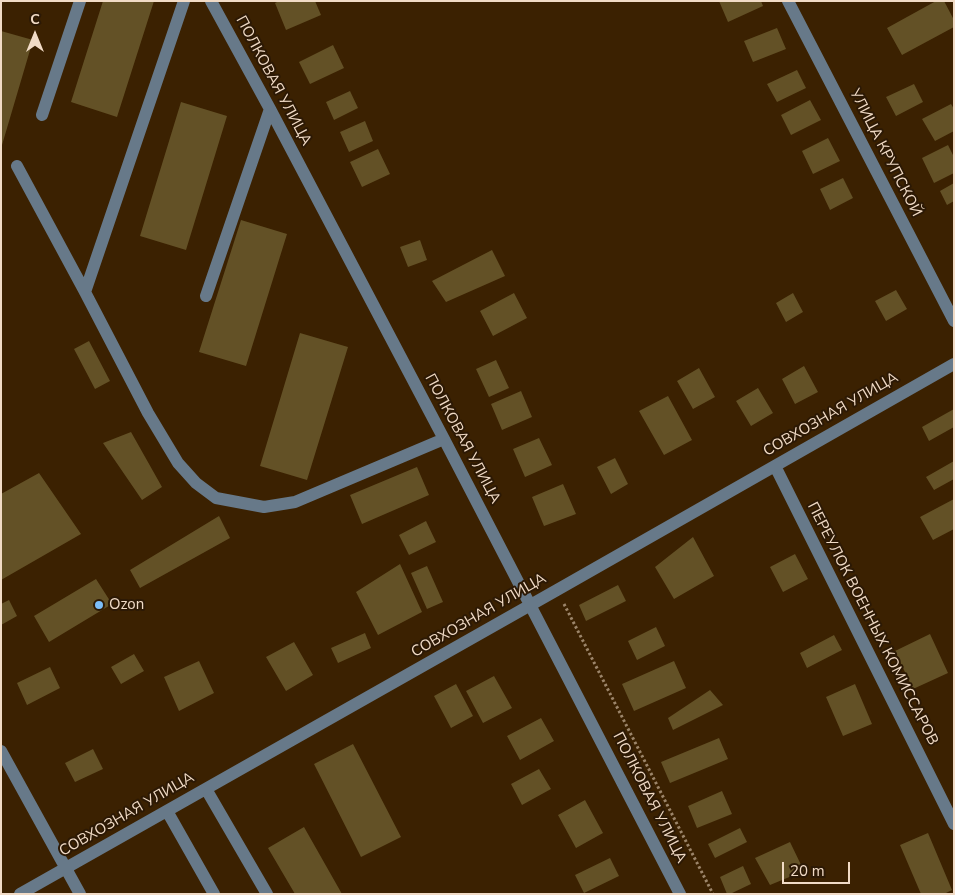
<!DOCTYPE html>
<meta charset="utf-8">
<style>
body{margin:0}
#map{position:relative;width:955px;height:895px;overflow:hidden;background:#3b2101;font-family:"Nunito Sans",sans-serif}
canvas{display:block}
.frame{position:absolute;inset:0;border:2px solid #f1dbc6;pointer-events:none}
.north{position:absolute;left:10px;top:10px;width:50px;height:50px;-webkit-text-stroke:4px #2c1905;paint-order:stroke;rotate:0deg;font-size:14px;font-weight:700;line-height:20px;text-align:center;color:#f1dbc6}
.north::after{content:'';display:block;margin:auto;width:18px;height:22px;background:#f1dbc6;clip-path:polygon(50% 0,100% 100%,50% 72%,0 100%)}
.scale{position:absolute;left:782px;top:862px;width:68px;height:22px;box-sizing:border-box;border:2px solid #f1dbc6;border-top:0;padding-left:6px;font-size:15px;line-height:18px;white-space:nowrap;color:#f1dbc6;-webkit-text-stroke:4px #2c1905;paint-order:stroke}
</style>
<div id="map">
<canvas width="955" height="895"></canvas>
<div class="frame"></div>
<div class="north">С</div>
<div class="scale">20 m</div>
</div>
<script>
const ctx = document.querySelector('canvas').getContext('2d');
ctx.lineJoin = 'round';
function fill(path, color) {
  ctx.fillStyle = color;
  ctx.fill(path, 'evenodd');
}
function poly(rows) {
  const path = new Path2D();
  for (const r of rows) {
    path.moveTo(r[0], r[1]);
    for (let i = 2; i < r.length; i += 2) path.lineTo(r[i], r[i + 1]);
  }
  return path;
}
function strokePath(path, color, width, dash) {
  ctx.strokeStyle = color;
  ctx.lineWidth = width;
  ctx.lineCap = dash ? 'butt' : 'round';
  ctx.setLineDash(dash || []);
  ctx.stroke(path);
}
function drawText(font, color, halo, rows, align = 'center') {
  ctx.font = font + ' "Nunito Sans",sans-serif';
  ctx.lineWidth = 4;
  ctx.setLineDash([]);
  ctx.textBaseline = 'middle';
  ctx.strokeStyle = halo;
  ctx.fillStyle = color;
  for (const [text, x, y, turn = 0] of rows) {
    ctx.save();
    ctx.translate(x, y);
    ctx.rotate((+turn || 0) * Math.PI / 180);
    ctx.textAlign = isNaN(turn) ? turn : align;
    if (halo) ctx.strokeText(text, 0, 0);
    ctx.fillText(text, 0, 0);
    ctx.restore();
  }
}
fill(poly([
 [103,1,154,1,117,117,71,102],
 [279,1,315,1,321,15,286,30,275,3],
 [719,1,761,1,763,6,728,22],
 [936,1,944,1,954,20,954,27,902,55,887,28],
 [777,28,786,49,753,62,744,41],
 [1,31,33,40,2,145,1,145],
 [333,45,344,68,310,84,299,62],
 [797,70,806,88,777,102,767,84],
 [914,84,923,102,896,116,886,97],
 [350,91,358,108,334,120,326,102],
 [810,100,821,120,791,135,781,115],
 [181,102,227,116,186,250,140,236],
 [951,104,954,109,954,131,935,141,922,119],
 [365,121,373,141,349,152,340,132],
 [828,138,840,161,813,174,802,151],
 [948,145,954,157,954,173,934,183,922,158],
 [378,149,390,174,362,187,350,162],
 [843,178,853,198,830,210,820,189],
 [954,183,954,201,947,205,940,191],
 [241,220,287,234,246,366,199,352],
 [420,240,427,260,408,267,400,247],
 [492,250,505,276,446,302,432,281],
 [896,290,907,309,886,321,875,301],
 [514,293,527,318,493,336,480,311],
 [793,293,803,312,786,322,776,303],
 [300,333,348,347,307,480,260,466],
 [89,341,110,381,95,389,74,349],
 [496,360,509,388,489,397,476,369],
 [804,366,818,392,795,404,782,379],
 [699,368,715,397,693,409,677,381],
 [758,388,773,413,751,426,736,401],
 [521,391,532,417,502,430,491,404],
 [668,396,692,440,664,455,639,411],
 [954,409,954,427,929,441,922,427],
 [131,432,162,487,142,500,103,443],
 [539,438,552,465,525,477,513,449],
 [615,458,628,484,611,494,597,467],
 [954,461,954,479,934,490,926,477],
 [417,467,429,495,362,524,350,495],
 [39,473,81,534,1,580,1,494],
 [563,484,576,514,544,526,532,497],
 [954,499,954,529,933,540,920,517],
 [219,516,230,538,140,588,130,570],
 [426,521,436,542,409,555,399,535],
 [693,537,714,576,674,599,655,567],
 [795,554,808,579,783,592,770,567],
 [400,564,422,612,378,635,356,592],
 [427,566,443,602,427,609,411,573],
 [96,579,112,604,49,642,34,616],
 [618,585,626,601,586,621,579,605],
 [9,600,17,616,1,625,1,604],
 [656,627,665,646,637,660,628,641],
 [365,633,371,648,338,663,331,648],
 [930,634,948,673,913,689,895,651],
 [834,635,842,650,807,668,800,653],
 [294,642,313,675,286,691,266,657],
 [134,654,144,671,121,684,111,667],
 [199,661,214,693,179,711,164,677],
 [674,661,686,688,634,711,622,684],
 [50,667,60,688,27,705,17,683],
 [494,676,512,708,483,723,466,691],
 [456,684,473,716,451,728,434,696],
 [855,684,872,724,843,736,826,697],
 [710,690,723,705,673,730,668,718],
 [541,718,554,741,520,760,507,736],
 [719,738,728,759,670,783,661,762],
 [353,744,401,837,361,857,314,764],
 [93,749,103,769,75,782,65,763],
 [539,769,551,789,522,805,511,784],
 [722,791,732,814,697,828,688,806],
 [585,800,603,833,576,848,558,815],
 [304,827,342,894,295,894,268,848],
 [740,828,747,842,715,858,708,844],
 [928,833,952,890,944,894,921,894,900,845],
 [790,842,804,871,770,885,755,858],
 [610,858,619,876,584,893,575,875],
 [743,866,751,884,730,894,727,894,720,877]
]), '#635126');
strokePath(poly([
 [564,604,713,894]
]), '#9c856a', 3, [2.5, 2.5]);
strokePath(poly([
 [211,1,270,109,444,439,680,894],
 [788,1,954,321],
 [42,115,80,1],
 [17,166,85,292,148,413,178,463,196,483,216,498,264,507,295,502,444,439],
 [85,292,184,1],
 [206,296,270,109],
 [775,466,954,824],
 [1,751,80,894],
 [206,789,267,894],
 [167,811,214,894],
 [20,894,557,590,954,364]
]), '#677989', 12);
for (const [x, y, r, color] of [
 [99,605,5,"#7cbef9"]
]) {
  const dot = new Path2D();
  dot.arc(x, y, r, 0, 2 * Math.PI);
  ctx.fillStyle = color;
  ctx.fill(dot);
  strokePath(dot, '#2c1905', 2);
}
drawText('15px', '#f1dbc6', '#2c1905', [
 ["ПОЛКОВАЯ УЛИЦА",273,81,62],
 ["УЛИЦА КРУПСКОЙ",885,153,63],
 ["СОВХОЗНАЯ УЛИЦА",831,415,-30],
 ["ПОЛКОВАЯ УЛИЦА",462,439,62],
 ["СОВХОЗНАЯ УЛИЦА",479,616,-30],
 ["ПЕРЕУЛОК ВОЕННЫХ КОМИССАРОВ",872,624,63],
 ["ПОЛКОВАЯ УЛИЦА",649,798,63],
 ["СОВХОЗНАЯ УЛИЦА",127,815,-30]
]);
drawText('15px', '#f1dbc6', '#2c1905', [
 ["Ozon",109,605]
], 'left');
</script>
